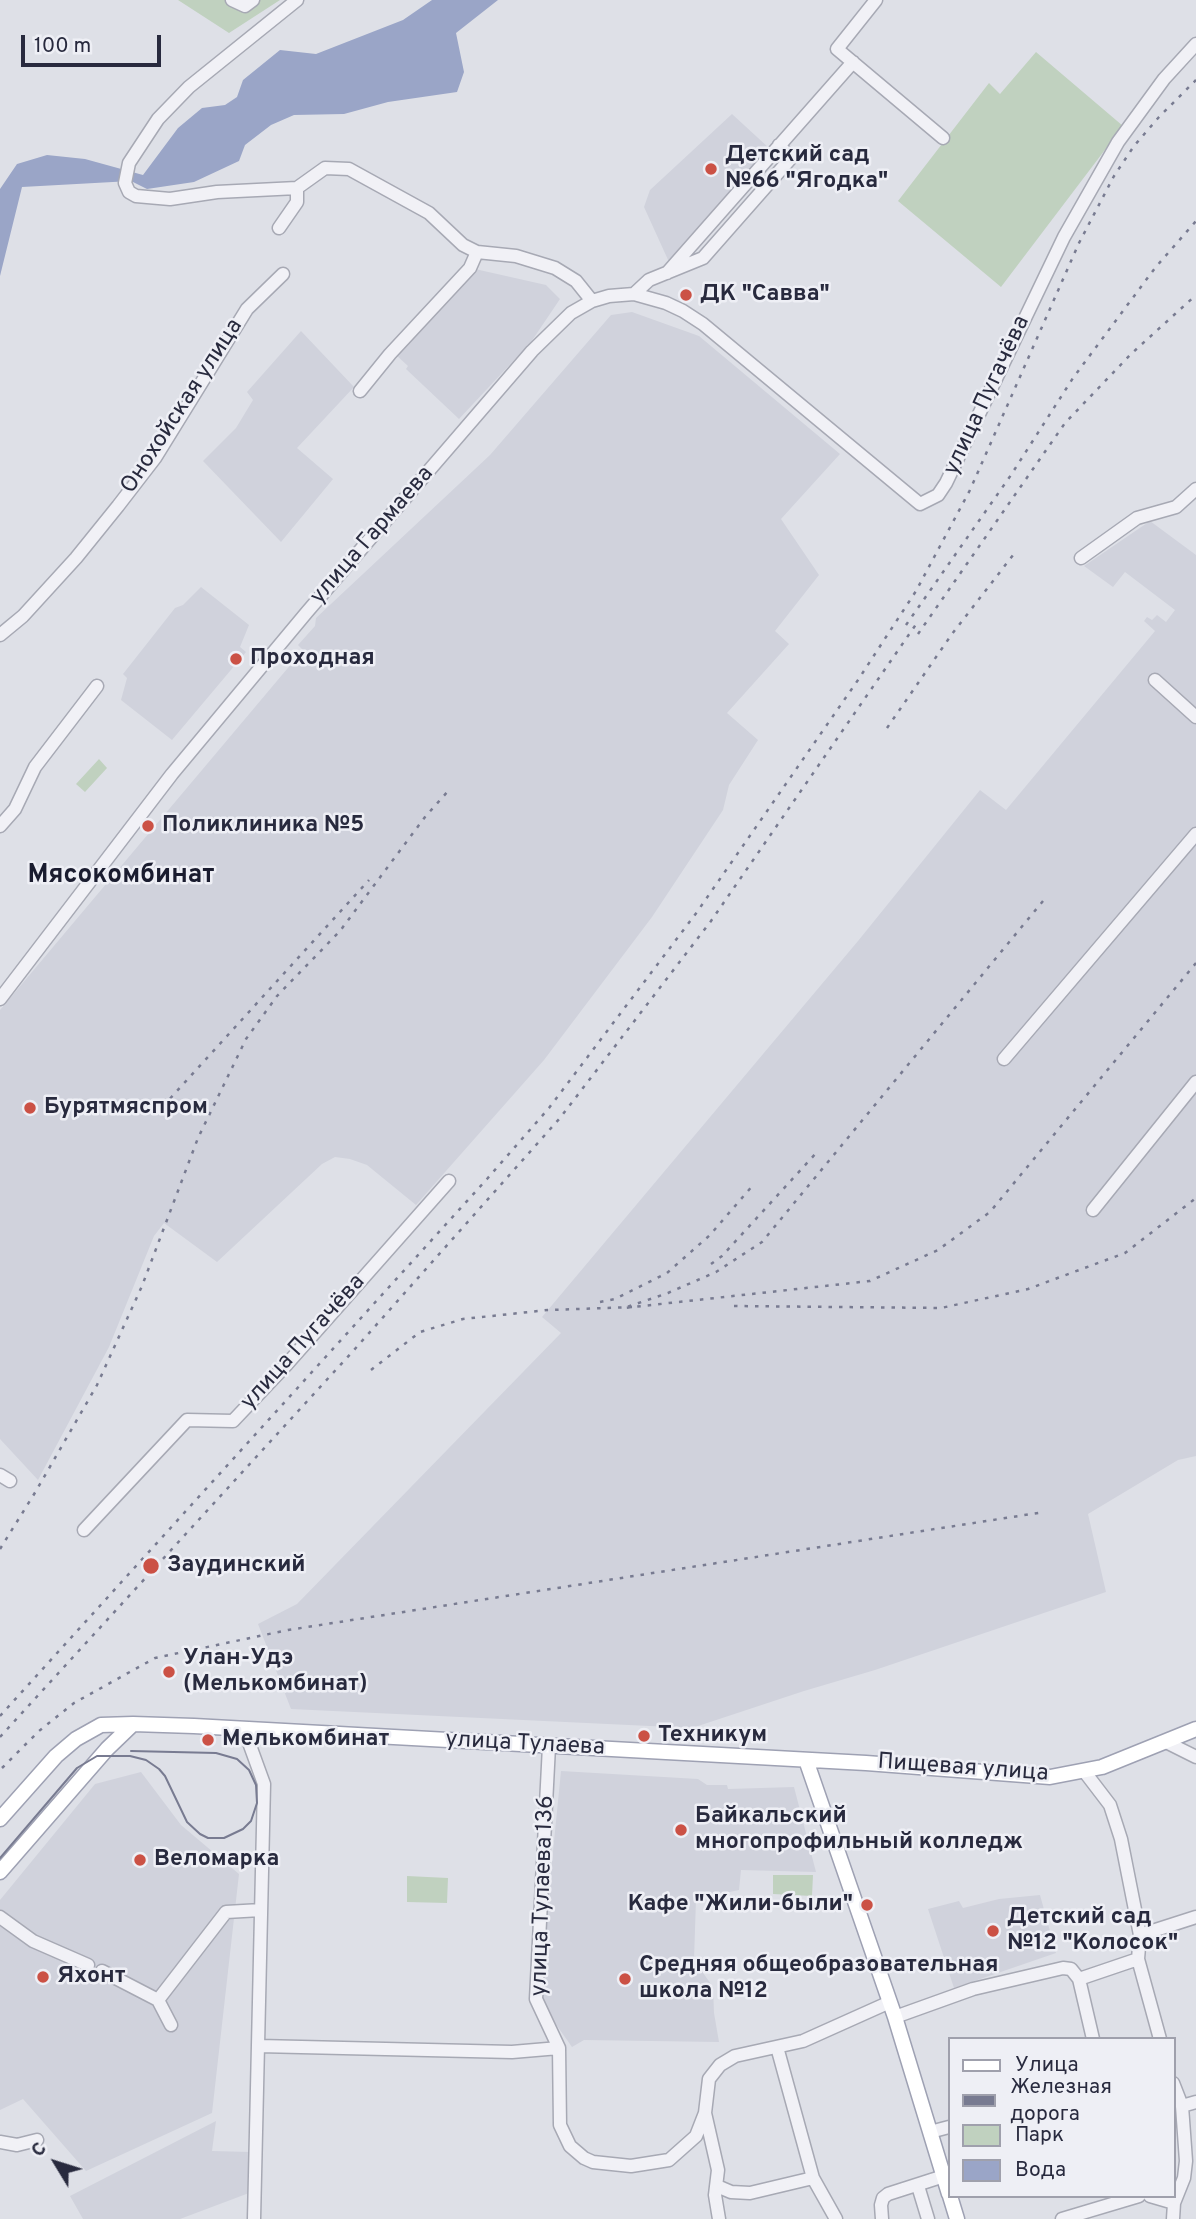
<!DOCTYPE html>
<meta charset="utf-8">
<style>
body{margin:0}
#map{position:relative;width:1196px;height:2219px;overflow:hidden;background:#dee0e7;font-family:Overpass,sans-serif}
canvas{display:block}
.legend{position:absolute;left:948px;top:2037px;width:228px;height:161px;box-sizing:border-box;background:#eeeff5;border:2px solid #9fa0ac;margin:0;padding:9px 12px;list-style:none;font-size:21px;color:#282a3e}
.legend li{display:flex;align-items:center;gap:14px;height:35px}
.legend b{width:35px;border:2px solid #9fa0ac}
.north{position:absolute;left:21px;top:2128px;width:70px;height:70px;-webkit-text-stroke:5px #eeeff5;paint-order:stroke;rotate:308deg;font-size:19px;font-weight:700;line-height:28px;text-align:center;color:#282a3e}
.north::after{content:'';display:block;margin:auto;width:24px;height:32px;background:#282a3e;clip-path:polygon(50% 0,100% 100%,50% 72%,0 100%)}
.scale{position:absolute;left:21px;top:35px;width:140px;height:32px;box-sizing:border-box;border:4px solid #282a3e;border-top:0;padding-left:9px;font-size:21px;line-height:24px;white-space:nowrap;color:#282a3e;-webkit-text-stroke:5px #eeeff5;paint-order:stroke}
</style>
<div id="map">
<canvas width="1196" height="2219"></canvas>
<ul class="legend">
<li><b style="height:9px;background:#fff"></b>Улица</li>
<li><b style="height:9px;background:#787b91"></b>Железная дорога</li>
<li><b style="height:19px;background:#c0d1bf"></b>Парк</li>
<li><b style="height:19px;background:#9aa5c7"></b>Вода</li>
</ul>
<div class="north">С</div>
<div class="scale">100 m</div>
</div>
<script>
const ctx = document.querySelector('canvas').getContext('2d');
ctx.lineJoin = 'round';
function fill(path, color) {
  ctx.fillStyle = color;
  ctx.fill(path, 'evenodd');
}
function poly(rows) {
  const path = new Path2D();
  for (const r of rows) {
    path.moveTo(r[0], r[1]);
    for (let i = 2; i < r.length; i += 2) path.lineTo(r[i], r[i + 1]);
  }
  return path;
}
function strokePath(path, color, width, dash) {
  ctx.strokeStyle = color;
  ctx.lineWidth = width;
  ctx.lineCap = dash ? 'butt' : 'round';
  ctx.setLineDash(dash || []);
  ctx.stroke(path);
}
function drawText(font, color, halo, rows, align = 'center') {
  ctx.font = font + ' Overpass,sans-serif';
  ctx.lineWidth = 5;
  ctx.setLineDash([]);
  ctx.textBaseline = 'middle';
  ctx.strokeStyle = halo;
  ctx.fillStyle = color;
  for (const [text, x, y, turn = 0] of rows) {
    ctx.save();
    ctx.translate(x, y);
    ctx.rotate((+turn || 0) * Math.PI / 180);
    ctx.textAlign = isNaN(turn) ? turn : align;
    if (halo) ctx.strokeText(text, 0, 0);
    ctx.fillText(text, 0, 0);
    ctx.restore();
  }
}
fill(poly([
 [732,114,769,148,669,262,644,207,650,190],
 [475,269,546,285,560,299,531,342,459,419,406,369,408,366,395,354],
 [632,312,699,336,840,454,781,519,819,575,775,631,789,644,727,713,758,740,729,785,723,810,652,917,544,1060,416,1205,367,1165,350,1159,335,1157,322,1164,217,1262,164,1223,154,1236,109,1347,38,1480,0,1439,0,1010,303,650,298,645,315,626,316,618,490,455,611,315],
 [301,331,354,387,297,448,333,479,281,542,203,461,236,428,253,400,247,392],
 [1150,521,1196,555,1196,1456,1178,1460,1088,1514,1106,1592,875,1670,804,1691,692,1728,291,1709,258,1624,297,1604,561,1333,542,1317,858,941,980,790,1006,810,1155,631,1144,621,1147,617,1152,620,1157,615,1166,622,1175,610,1125,572,1113,587,1084,566],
 [201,587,249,625,240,647,246,652,172,740,121,700,127,678,123,674,175,608,183,605],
 [561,1771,698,1779,707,1785,727,1785,728,1789,794,1787,816,1872,741,1870,739,1890,696,1899,694,1960,713,1987,714,2013,719,2042,584,2040,572,2047,543,2006,541,1972],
 [141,1772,181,1825,239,1874,212,2113,86,2171,23,2099,0,2110,0,1900,95,1784],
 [1040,1895,1056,1953,954,1988,928,1909,959,1901,963,1908,999,1899],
 [216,2121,212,2151,250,2152,249,2193,180,2219,83,2219,70,2196]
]), '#d0d2dc');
fill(poly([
 [178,0,280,0,229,33],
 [1036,52,1123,126,1001,287,898,201,989,83,1000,94],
 [99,759,107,768,85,792,76,784],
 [773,1875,813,1875,812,1896,773,1894],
 [407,1876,448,1878,447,1903,407,1902]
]), '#c0d1bf');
fill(poly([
 [432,0,498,0,456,33,464,72,457,92,388,102,344,114,294,115,271,125,245,145,239,161,194,182,147,189,131,181,22,187,0,276,0,189,17,164,47,155,85,159,143,175,178,128,202,108,225,105,237,97,243,80,280,50,316,54,403,20]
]), '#9aa5c7');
const minor = poly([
 [232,0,245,6,253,0],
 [297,0,189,87,158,119,129,163,125,183,129,192,136,196,170,199,217,192,297,188,325,168,349,169,429,213,463,245,477,252,516,256,555,268,576,281,592,301],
 [876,0,837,49,943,138],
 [279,228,297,202,297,188],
 [667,273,853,62],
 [634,294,649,280,703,258,791,158,779,145],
 [360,391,390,354,470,268,477,252],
 [1081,558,1137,518,1176,507,1196,489],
 [0,635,23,616,76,558,118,506,155,458,247,309,283,274],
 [1155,680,1196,717],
 [0,826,15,809,35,767,97,686],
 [0,999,172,774,307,612,532,351,571,313,592,301,609,296,634,294,666,303,683,311,703,324,920,504,938,495,946,483,1064,237,1118,142,1164,79,1196,44],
 [1004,1059,1196,834],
 [1093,1210,1196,1082],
 [0,1475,10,1481],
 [84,1530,187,1420,233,1421,287,1364,449,1181],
 [244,1729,264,1784,254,2219],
 [1166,1742,1196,1757],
 [549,1746,536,1999,559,2048,560,2125,570,2146,584,2158,593,2162,631,2166,669,2160,696,2136,705,2113,709,2079,720,2065,735,2056,803,2041,890,2002],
 [1084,1771,1110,1805,1121,1839,1140,1935,1138,1959,1160,2039],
 [0,1917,33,1941,88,1965],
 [1140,1935,1196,1917],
 [102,1971,158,2000,171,2025],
 [1079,1979,1138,1959],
 [158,2000,226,1912,261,1910],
 [895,2017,973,1989,1063,1968,1071,1969,1079,1979,1093,2039],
 [259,2046,512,2052,559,2048],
 [777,2047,813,2178,836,2219],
 [1173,2083,1182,2106,1186,2161,1184,2178,1174,2203,1173,2219],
 [1182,2106,1196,2102],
 [705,2113,718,2170,715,2195,719,2219],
 [930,2132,949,2127],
 [0,2142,17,2145,37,2140],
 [717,2186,731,2192,750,2193,813,2178],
 [918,2186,928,2219],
 [1150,2196,1174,2203],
 [882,2219,881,2205,883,2198,888,2194,944,2176],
 [1062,2219,1139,2196]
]);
const major = poly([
 [806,1760,895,2017,949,2194],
 [0,1819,56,1756,76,1739,101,1725,133,1724,194,1726,866,1763,1050,1777,1102,1767,1196,1729],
 [0,1872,107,1749,133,1724],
 [950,2196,957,2219]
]);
strokePath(minor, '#a7a9b4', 15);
strokePath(major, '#9ea1b3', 17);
strokePath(minor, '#f1f1f6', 12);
strokePath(major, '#fff', 14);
strokePath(poly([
 [0,1858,77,1768,97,1756,130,1756,146,1760,159,1769,165,1776,187,1822,200,1834,208,1838,224,1838,243,1829,251,1821,257,1803,256,1785,249,1770,237,1759,216,1753,131,1751]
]), '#787b91', 2);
strokePath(poly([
 [906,625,1011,475,1073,378,1155,268,1196,221],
 [918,634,1065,423,1131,354,1196,295],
 [887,728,952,634,1017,550],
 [1043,901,762,1242,716,1272,668,1293,624,1308,870,1281,938,1250,990,1212,1196,963],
 [156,1114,369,880],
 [711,1264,722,1256,818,1151],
 [600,1302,615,1299,667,1273,710,1235,754,1184],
 [734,1306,941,1308,1028,1289,1125,1253,1196,1198],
 [371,1370,420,1332,463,1319,548,1310,633,1307],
 [0,1549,36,1491,97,1385,142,1286,198,1138,246,1039,277,996,340,931,425,817,449,790],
 [0,1716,487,1179,549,1108,697,912,858,680,916,591,970,490,1079,243,1114,176,1134,146,1159,117,1196,80],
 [0,1737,354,1350,560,1118,711,921,919,620],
 [2,1768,39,1731,74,1703,155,1658,288,1630,1044,1512]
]), '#787b91', 2.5, [3.5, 7]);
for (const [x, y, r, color] of [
 [711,169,7,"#cb5145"],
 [686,295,7,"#cb5145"],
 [236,659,7,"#cb5145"],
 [148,826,7,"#cb5145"],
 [30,1108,7,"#cb5145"],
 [151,1566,9,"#cb5145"],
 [169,1672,7,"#cb5145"],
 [644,1736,7,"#cb5145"],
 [208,1740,7,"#cb5145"],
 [681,1830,7,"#cb5145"],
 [140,1860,7,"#cb5145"],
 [867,1905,7,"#cb5145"],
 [993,1931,7,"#cb5145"],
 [43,1977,7,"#cb5145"],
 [625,1979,7,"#cb5145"]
]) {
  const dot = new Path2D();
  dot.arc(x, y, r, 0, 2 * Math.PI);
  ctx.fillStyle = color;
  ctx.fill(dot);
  strokePath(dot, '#eeeff5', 2.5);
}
drawText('bold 23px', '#282a3e', '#eeeff5', [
 ["Детский сад",725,156],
 ["№66 \"Ягодка\"",725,182],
 ["ДК \"Савва\"",700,295],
 ["Проходная",250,659],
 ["Поликлиника №5",162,826],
 ["Бурятмяспром",44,1108],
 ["Заудинский",167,1566],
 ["Улан-Удэ",183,1659],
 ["(Мелькомбинат)",183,1685],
 ["Техникум",658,1736],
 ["Мелькомбинат",222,1740],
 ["Байкальский",695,1817],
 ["многопрофильный колледж",695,1843],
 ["Веломарка",154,1860],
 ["Кафе \"Жили-были\"",853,1905,"right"],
 ["Детский сад",1007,1918],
 ["№12 \"Колосок\"",1007,1944],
 ["Средняя общеобразовательная",639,1966],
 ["школа №12",639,1992],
 ["Яхонт",57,1977]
], 'left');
drawText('23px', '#282a3e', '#eeeff5', [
 ["улица Пугачёва",988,396,-65],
 ["Онохойская улица",183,407,-57],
 ["улица Гармаева",373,536,-49],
 ["улица Пугачёва",304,1343,-48],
 ["улица Тулаева",525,1745,3],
 ["Пищевая улица",963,1769,4],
 ["улица Тулаева 136",544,1896,-88]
]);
drawText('bold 26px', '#1a1c2f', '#eeeff5', [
 ["Мясокомбинат",121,877]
]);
</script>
